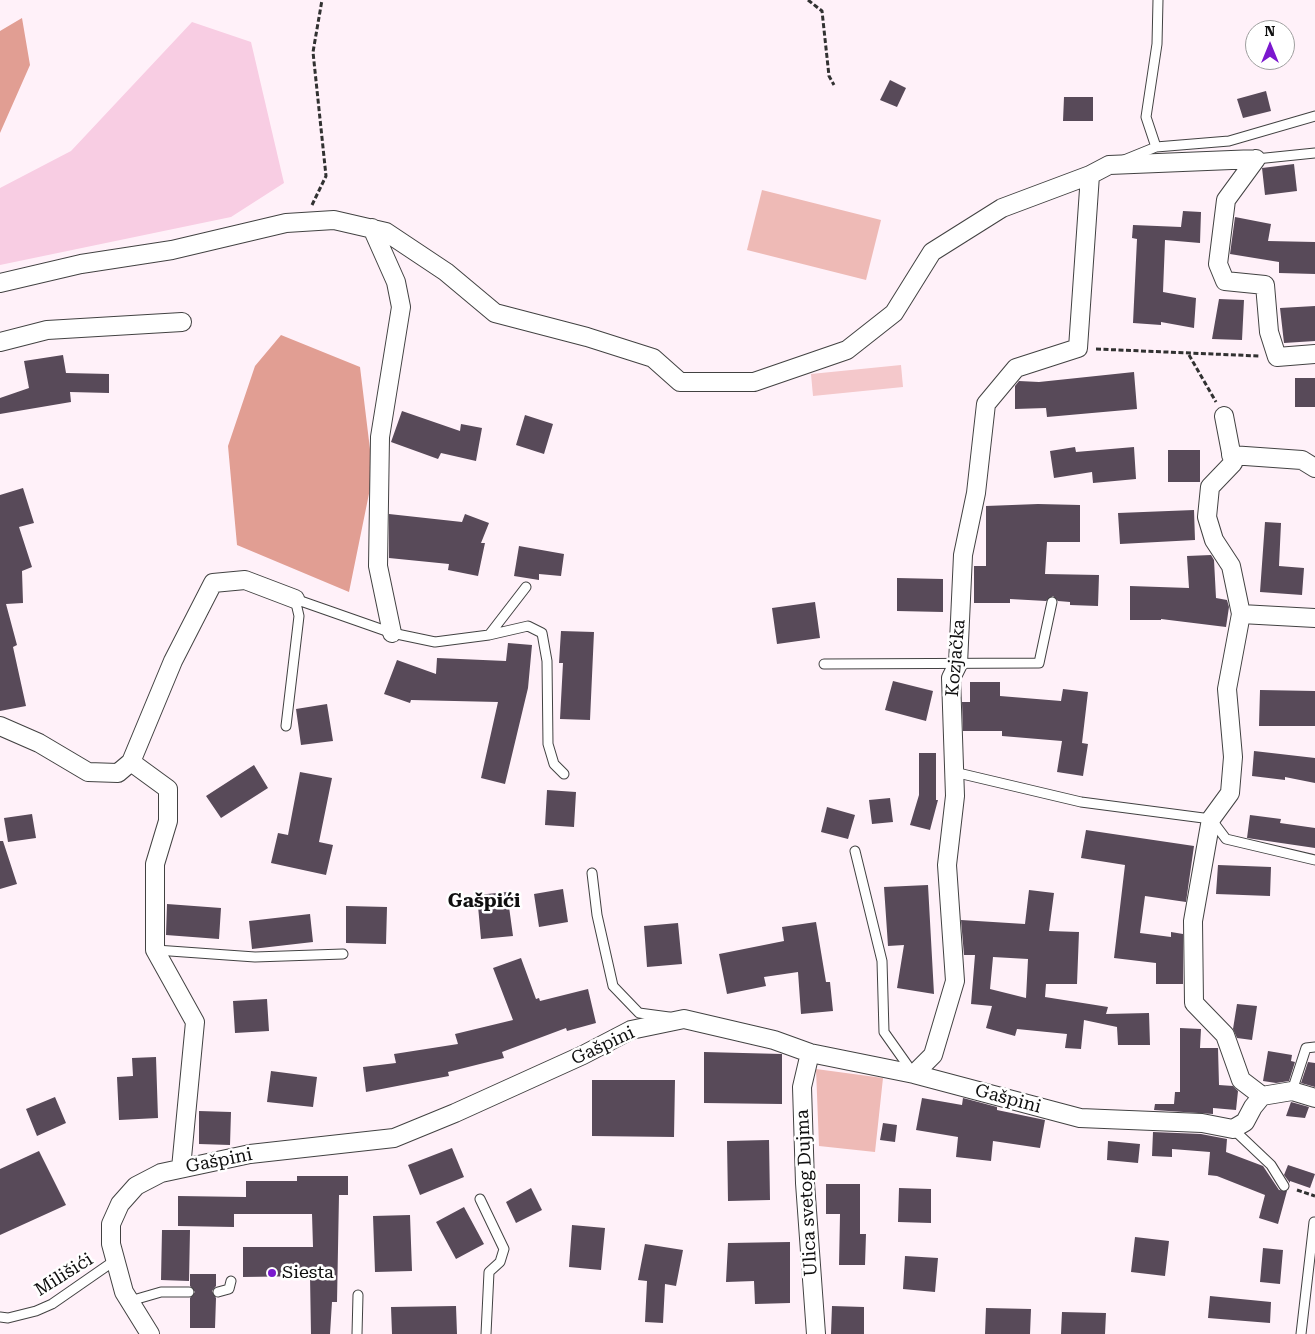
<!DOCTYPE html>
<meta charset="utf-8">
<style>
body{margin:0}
#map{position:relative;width:1315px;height:1334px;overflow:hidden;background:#fff1f9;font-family:"Roboto Serif",serif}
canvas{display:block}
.north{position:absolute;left:1245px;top:20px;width:50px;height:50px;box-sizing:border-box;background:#fff;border:1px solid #9f9f9f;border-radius:50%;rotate:0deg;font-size:14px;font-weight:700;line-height:20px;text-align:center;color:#0f0f0f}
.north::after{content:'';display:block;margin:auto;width:18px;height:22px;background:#7b18ce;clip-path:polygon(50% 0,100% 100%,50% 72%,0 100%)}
</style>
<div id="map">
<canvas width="1315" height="1334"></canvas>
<div class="north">N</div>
</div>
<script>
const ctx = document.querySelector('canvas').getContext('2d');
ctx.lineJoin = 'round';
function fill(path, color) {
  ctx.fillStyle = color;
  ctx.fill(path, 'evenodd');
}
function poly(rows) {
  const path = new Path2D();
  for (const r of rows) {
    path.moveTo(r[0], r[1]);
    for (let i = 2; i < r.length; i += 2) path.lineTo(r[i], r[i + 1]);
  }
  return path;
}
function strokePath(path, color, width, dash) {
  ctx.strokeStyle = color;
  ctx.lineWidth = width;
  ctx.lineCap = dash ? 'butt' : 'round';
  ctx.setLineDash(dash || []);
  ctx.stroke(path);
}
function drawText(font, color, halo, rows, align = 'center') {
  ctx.font = font + ' "Roboto Serif",serif';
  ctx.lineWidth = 5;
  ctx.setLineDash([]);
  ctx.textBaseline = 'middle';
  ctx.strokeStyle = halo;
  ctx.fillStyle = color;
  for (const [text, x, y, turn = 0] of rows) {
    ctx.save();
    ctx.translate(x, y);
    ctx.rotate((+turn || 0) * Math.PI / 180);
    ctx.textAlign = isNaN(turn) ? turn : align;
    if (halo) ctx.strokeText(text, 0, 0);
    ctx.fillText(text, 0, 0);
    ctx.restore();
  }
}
fill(poly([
 [192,22,251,42,284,183,231,217,0,265,0,188,71,151]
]), '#f8cde3');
fill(poly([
 [762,190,881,220,866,280,747,250],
 [816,1069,883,1078,875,1152,819,1146]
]), '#eebab6');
fill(poly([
 [22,18,30,65,0,133,0,31],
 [281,335,360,367,373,474,349,592,237,545,228,446,255,366]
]), '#e19e93');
fill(poly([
 [901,365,903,387,813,396,811,374]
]), '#f4c8cb');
fill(poly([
 [890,80,906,88,897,107,880,100],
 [1266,91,1271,111,1243,118,1237,99],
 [1064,97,1093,97,1093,121,1063,121],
 [1294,164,1297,191,1265,195,1262,168],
 [1183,211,1201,212,1200,243,1165,240,1163,292,1196,298,1194,328,1161,322,1161,325,1133,323,1137,239,1132,238,1133,225,1181,227],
 [1235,217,1271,224,1268,241,1315,242,1315,274,1279,273,1279,262,1230,254],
 [1219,299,1244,300,1242,340,1212,339],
 [1315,306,1315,341,1284,343,1280,308],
 [63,355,66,373,109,374,109,393,70,392,71,402,0,414,0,398,29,388,24,361],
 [1134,372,1137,409,1047,417,1046,408,1015,409,1015,386,1019,381,1039,382],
 [1295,378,1315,378,1315,407,1295,407],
 [402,411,460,431,461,424,482,428,476,461,441,453,438,459,391,442],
 [525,415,553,424,544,454,516,445],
 [1075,447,1076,452,1134,447,1136,479,1093,483,1092,472,1054,478,1050,451],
 [1168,450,1200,450,1200,482,1168,482],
 [23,488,34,523,19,527,32,567,22,571,23,603,6,604,17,645,13,647,26,706,0,711,0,495],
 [1038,504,1080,505,1080,542,1047,542,1045,574,1099,575,1098,606,1070,605,1070,602,1058,601,1053,596,1046,601,1010,599,1010,603,974,603,974,566,986,566,986,506],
 [1194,510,1195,540,1120,544,1118,513],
 [389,514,462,522,465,514,489,523,481,543,485,543,478,576,448,570,449,564,389,558],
 [1265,522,1281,523,1279,566,1304,568,1302,595,1260,592],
 [519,546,564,554,561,576,539,574,539,580,514,576],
 [1211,555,1214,560,1216,598,1227,600,1229,607,1226,627,1161,619,1161,620,1130,620,1130,586,1189,588,1187,556],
 [897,578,943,579,943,612,897,611],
 [815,602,820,638,777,644,772,608],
 [561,631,594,632,590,720,560,719,563,663,559,663],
 [508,643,532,645,528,688,505,784,481,778,498,702,411,700,410,703,384,694,397,660,436,674,437,658,506,661],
 [893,681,933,691,926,721,885,710],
 [970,682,1000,682,1000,696,1061,701,1063,689,1088,692,1082,743,1088,744,1083,776,1057,772,1062,741,1002,736,1002,731,963,731,962,702,970,702],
 [1260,690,1315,691,1315,726,1259,726],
 [327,704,333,741,301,745,296,709],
 [1254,751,1315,758,1315,783,1285,777,1285,780,1252,776],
 [919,753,936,753,936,800,938,800,930,830,910,825,919,795],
 [254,765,268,788,221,818,206,796],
 [300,772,332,778,319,842,333,845,326,875,271,863,278,833,288,835],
 [547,790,576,792,574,827,545,825],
 [890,798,893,822,872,824,869,800],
 [827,807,855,815,848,839,821,832],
 [32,814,36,838,8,842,4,818],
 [1250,815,1281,819,1280,823,1315,828,1315,848,1247,838],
 [1086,830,1194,846,1186,902,1145,896,1140,933,1171,937,1171,932,1183,934,1183,984,1156,984,1156,963,1114,958,1125,865,1081,858],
 [0,841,3,841,17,884,0,889],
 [1218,865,1271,867,1270,896,1216,894],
 [928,885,934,994,897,988,904,945,888,946,884,887],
 [563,889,568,922,539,927,534,894],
 [1029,890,1054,893,1049,931,1079,932,1077,984,1046,984,1045,997,1108,1007,1106,1014,1149,1013,1150,1045,1118,1045,1117,1027,1084,1020,1081,1049,1065,1048,1067,1034,1017,1029,1015,1036,986,1028,992,1006,971,1004,975,955,964,955,961,920,1025,924],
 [993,957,1028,959,1026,998,990,989],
 [507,892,513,936,481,939,477,895],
 [167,904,221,908,219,939,166,935],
 [346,906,387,907,386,944,346,943],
 [310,914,313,942,252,949,249,921],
 [816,922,826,982,830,982,833,1011,801,1014,798,972,764,977,766,986,727,994,719,954,784,941,782,927],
 [678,923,682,964,647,967,644,926],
 [521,958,536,999,539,998,540,1001,588,989,596,1023,567,1031,566,1028,502,1052,504,1058,448,1072,449,1076,366,1092,363,1067,396,1063,394,1054,458,1044,455,1034,513,1020,493,968],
 [267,999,269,1031,235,1033,233,1001],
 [1237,1004,1257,1006,1252,1040,1237,1038,1233,1029],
 [1180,1028,1201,1029,1200,1048,1218,1048,1219,1085,1233,1086,1238,1091,1236,1110,1213,1108,1213,1114,1154,1110,1155,1104,1174,1104,1175,1092,1180,1092],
 [1268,1051,1292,1055,1291,1061,1295,1062,1289,1081,1276,1083,1263,1081],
 [704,1052,782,1054,782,1104,704,1103],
 [156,1057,158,1118,119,1120,117,1077,133,1076,132,1058],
 [1308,1062,1315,1063,1315,1087,1301,1083],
 [271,1071,317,1077,313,1107,267,1102],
 [592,1080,675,1080,674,1137,592,1136],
 [55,1097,66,1123,37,1136,26,1109],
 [922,1098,962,1105,963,1098,997,1107,997,1110,1045,1120,1040,1148,993,1141,991,1161,956,1157,958,1137,916,1130],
 [1291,1102,1309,1107,1305,1118,1286,1116],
 [199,1111,231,1112,230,1145,199,1144],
 [883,1123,897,1125,895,1142,880,1140],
 [1153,1132,1201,1134,1227,1139,1226,1152,1263,1166,1279,1190,1287,1191,1278,1224,1259,1218,1265,1195,1217,1176,1208,1175,1210,1152,1172,1149,1172,1157,1152,1156],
 [769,1140,770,1200,728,1201,727,1141],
 [1108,1141,1140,1144,1138,1163,1107,1160],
 [452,1148,464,1177,420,1195,408,1165],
 [39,1151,66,1205,0,1235,0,1169],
 [1288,1165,1315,1174,1310,1188,1290,1181,1290,1183,1284,1175],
 [297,1176,348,1176,348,1195,339,1195,337,1302,332,1302,330,1334,311,1334,310,1276,243,1277,243,1247,313,1247,312,1214,234,1214,234,1227,178,1226,178,1196,246,1197,246,1181,297,1181],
 [826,1184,860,1184,860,1234,866,1234,865,1265,839,1265,840,1214,826,1214],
 [531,1188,542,1210,516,1223,506,1202],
 [899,1188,931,1189,931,1223,898,1222],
 [464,1207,484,1244,456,1259,436,1222],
 [410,1215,412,1271,375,1272,373,1216],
 [572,1225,605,1228,601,1270,569,1267],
 [162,1230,190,1230,189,1281,161,1280],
 [1135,1237,1169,1241,1165,1276,1131,1272],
 [790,1242,790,1303,755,1304,754,1281,726,1282,728,1243],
 [645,1244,683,1250,676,1286,665,1284,663,1323,645,1322,647,1281,638,1280],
 [1263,1248,1283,1250,1280,1284,1260,1282],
 [905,1256,938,1258,935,1292,903,1289],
 [190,1274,216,1274,216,1286,212,1291,216,1298,215,1328,190,1328,190,1298,195,1292,190,1286],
 [1210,1296,1271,1302,1270,1323,1208,1318],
 [456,1306,457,1334,392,1334,391,1307],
 [832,1306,864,1307,864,1334,831,1334],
 [986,1308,1031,1309,1030,1334,985,1334],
 [1062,1312,1106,1313,1105,1334,1061,1334]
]), '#584a59');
const lane = poly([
 [1156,147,1146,117,1157,44,1158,0],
 [1256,159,1315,153],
 [1124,160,1156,147,1229,141,1315,116],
 [295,599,392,633,435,642,489,635,528,626,542,633,547,661,548,744,554,764,564,774],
 [489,635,526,587],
 [824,664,1039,663,1052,602],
 [286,726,299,616,295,599],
 [954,772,1081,802,1211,819,1226,839,1315,860],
 [855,851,882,961,884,1032,913,1073],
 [592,873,597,915,613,986,639,1013,669,1017],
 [156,950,255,957,343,954],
 [1292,1091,1306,1048,1315,1047],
 [1233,1129,1271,1165,1284,1186],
 [480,1199,504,1249,500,1262,489,1272,486,1334],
 [218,1292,229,1289,231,1281],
 [130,1301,161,1292,189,1292],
 [0,1317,8,1318,36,1311,52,1304,114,1261],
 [357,1334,358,1295],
 [1301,1334,1314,1222]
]);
const street = poly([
 [1256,159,1226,200,1218,264,1225,281,1265,285,1269,332,1277,357,1315,354],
 [372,228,396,282,401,307,380,437,378,566,392,633],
 [0,283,81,264,172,250,286,223,334,220,386,232,446,272,495,313,587,337,653,358,680,382,754,382,847,350,894,313,932,252,1002,208,1090,175],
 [0,342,47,330,182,322],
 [1224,416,1233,463,1210,487,1207,517,1214,540,1231,566,1241,614,1227,689,1233,757,1230,793,1211,819,1193,921,1194,1003,1225,1035,1241,1080,1262,1096],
 [1231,455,1302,460,1315,468],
 [1241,614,1315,618],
 [0,726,39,743,88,772,118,773,131,762],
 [810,1053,802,1087,805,1183,816,1334],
 [914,1074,933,1055,955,981,947,865,955,796,951,678,958,664,963,555,976,493,986,404,1016,368,1078,348,1090,175,1109,165,1256,159],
 [181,1168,195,1022,155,950,155,864,168,821,168,789,131,762,173,661,213,583,245,580,295,599],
 [150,1334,124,1292,111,1244,111,1224,120,1204,136,1186,161,1173,250,1154,394,1138,455,1113,583,1055,631,1030,684,1019,774,1040,810,1053,914,1074,1080,1118,1202,1123,1233,1129,1245,1122,1253,1107,1262,1096,1292,1091,1315,1098]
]);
strokePath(lane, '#424242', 11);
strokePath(street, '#424242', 20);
strokePath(poly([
 [808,0,822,11,829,76,834,85],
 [312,205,326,176,313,52,322,0],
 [1096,349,1259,356],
 [1189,355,1216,402],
 [1297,1190,1315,1196]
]), '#313131', 3, [5, 2.5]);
strokePath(lane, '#fff', 9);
strokePath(street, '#fff', 18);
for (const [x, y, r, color] of [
 [272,1273,5,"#7b18ce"]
]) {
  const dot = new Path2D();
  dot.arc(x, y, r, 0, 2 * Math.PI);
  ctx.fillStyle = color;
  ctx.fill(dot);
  strokePath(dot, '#fff', 2);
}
drawText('18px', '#0f0f0f', '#fff', [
 ["Kozjačka",956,658,-85],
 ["Gašpini",603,1046,-25],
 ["Gašpini",1008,1099,15],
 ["Gašpini",219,1161,-11],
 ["Ulica svetog Dujma",807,1193,-93],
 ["Milišići",64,1275,-32]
]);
drawText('18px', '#0f0f0f', '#fff', [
 ["Siesta",282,1273]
], 'left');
drawText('bold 19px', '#0f0f0f', '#fff', [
 ["Gašpići",484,901]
]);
</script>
